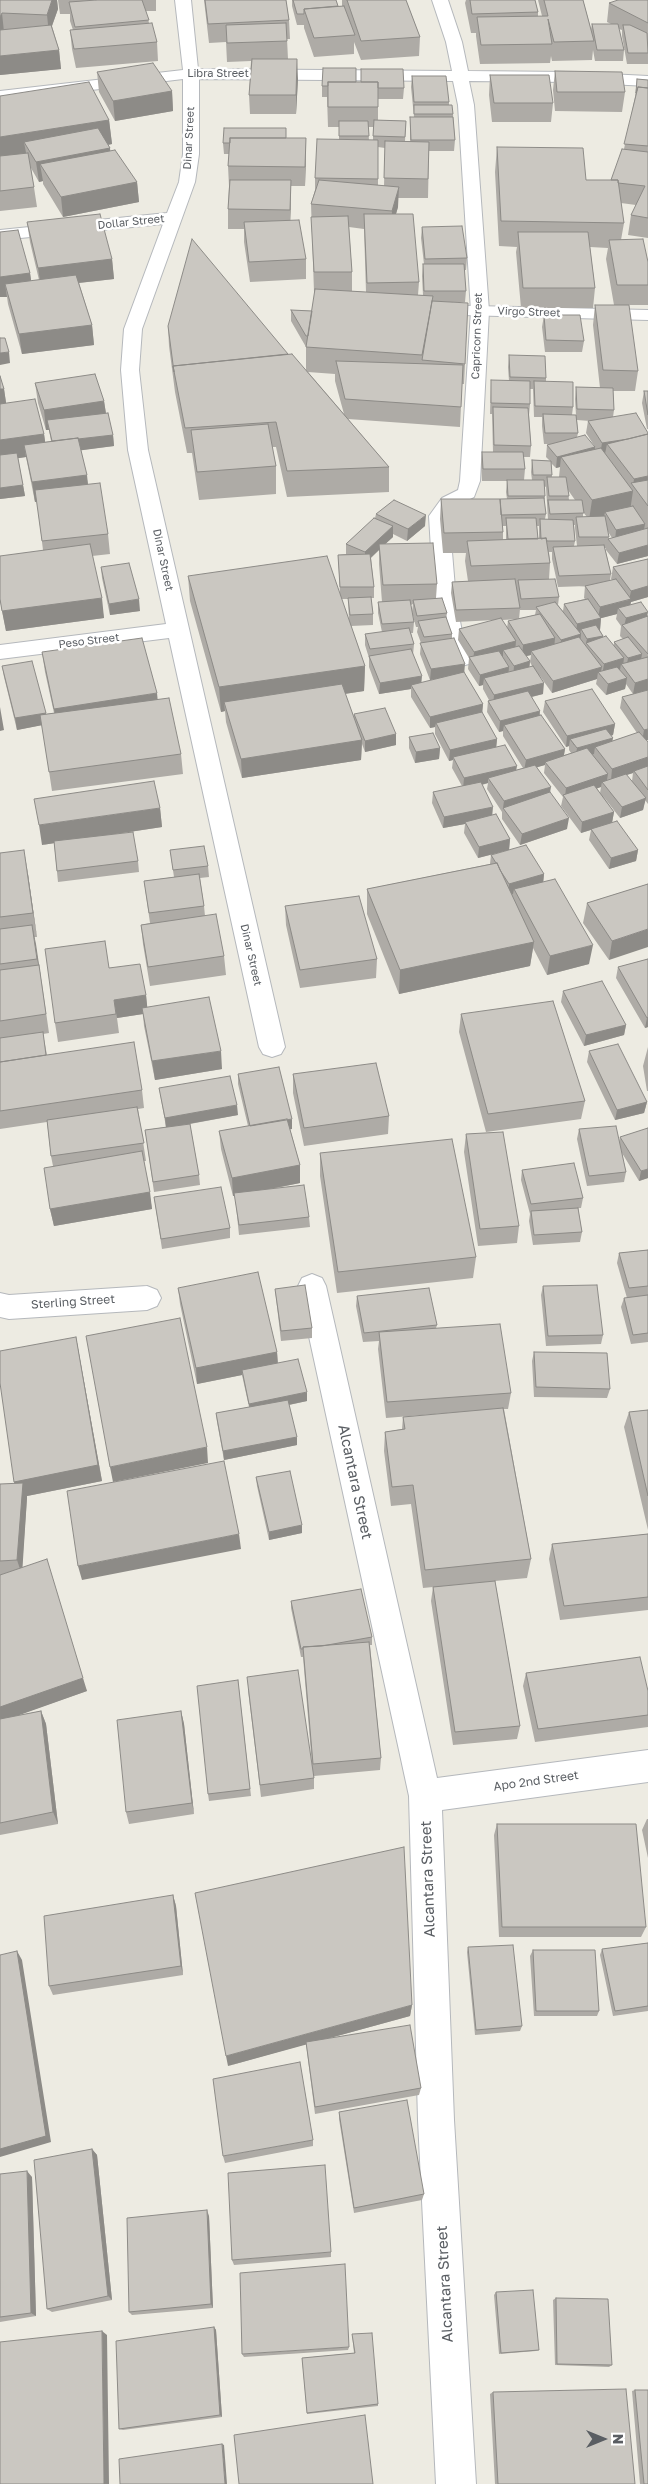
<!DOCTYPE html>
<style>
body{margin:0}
#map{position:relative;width:648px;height:2484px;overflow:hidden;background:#edebe2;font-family:"Golos Text",sans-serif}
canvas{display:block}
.north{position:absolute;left:578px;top:2414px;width:50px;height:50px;-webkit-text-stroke:4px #fff;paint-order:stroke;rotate:90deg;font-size:14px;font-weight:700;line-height:20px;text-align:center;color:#5a5e63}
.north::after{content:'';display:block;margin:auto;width:18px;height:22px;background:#5a5e63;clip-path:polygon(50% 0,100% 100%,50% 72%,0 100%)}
</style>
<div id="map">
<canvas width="648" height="2484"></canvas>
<div class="north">N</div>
</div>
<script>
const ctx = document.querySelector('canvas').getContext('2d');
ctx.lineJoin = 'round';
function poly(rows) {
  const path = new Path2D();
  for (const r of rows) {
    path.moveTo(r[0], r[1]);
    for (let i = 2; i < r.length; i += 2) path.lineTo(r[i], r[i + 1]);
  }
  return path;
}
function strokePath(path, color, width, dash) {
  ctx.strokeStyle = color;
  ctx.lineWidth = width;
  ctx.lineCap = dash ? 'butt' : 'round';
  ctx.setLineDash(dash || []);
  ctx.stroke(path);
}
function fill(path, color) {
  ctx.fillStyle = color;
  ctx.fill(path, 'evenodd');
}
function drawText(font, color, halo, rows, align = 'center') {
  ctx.font = font + ' "Golos Text",sans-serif';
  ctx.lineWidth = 5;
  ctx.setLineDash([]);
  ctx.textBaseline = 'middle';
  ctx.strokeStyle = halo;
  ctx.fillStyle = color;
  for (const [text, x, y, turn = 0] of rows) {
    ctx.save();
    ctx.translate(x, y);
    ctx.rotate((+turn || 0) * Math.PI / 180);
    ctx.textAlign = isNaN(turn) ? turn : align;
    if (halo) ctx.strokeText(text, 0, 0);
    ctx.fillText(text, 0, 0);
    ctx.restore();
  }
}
const service = poly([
 [431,305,648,310,648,320,425,314,422,310,425,306,431,305]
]);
const minor = poly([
 [175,0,191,0,198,69,452,71,446,42,432,0,448,0,462,42,468,71,568,72,648,76,648,86,568,82,469,81,474,105,489,311,480,481,474,497,456,506,449,516,456,600,463,637,472,659,469,664,461,666,453,664,441,637,434,600,429,516,442,498,458,490,460,481,471,311,458,105,453,81,199,79,199,154,195,182,142,329,139,370,148,450,285,1047,281,1054,272,1057,263,1054,259,1047,169,638,0,659,0,645,166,624,128,450,121,370,124,329,163,224,0,240,0,230,167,213,179,182,183,154,183,79,0,101,0,91,183,70,175,0],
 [312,1274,322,1278,326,1286,437,1778,648,1750,648,1782,442,1810,454,2120,476,2484,436,2484,418,2120,409,1796,298,1286,302,1278,312,1274],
 [147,1286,157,1290,161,1298,157,1306,147,1310,9,1319,0,1317,0,1293,9,1295,147,1286]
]);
strokePath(service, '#b5b8bc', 2);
strokePath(minor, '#b5b8bc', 2);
fill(service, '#fff');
fill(minor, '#fff');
fill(poly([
 [0,0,57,0,58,9,52,26,59,50,61,69,0,75],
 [58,0,156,0,156,11,146,11,149,23,157,42,158,61,76,68,72,49,70,30,73,30,70,21,70,14,60,14],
 [204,0,286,0,289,20,290,39,287,39,288,59,298,79,296,114,250,114,249,95,251,61,227,62,226,42,209,43],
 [292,0,336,0,338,6,342,6,342,0,406,0,420,37,419,56,361,60,354,42,354,54,314,57,304,28,304,25,297,25,292,6],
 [466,0,535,0,538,12,538,17,542,16,538,0,583,0,591,29,592,24,611,24,607,22,609,3,648,0,648,64,627,64,622,36,622,30,619,29,624,50,623,61,595,61,593,50,592,60,552,61,551,56,550,63,480,64,476,36,476,33,471,33,465,3],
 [361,69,404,88,403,99,378,99,378,120,406,121,405,141,410,141,410,117,414,117,411,87,412,76,449,102,449,105,453,114,455,140,454,151,429,151,428,198,398,198,398,207,396,214,419,282,418,295,423,295,422,276,423,264,424,264,421,238,422,227,467,258,466,270,464,270,466,291,465,302,453,302,465,364,464,384,462,384,460,427,348,419,389,467,389,492,287,497,276,447,272,447,276,466,276,494,199,500,192,453,187,453,175,392,169,346,168,326,288,354,306,371,306,347,291,321,291,310,312,311,315,292,314,292,311,204,315,190,315,178,339,140,339,127,328,127,327,97,322,97,322,86,361,82],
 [368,127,373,127,373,140,369,140],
 [378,147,385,148,384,186,378,185],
 [349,227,364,229,366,292,352,291,352,272],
 [308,372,335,374,335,381,344,414],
 [555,71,625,92,622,112,555,111,553,90],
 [97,72,172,91,173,111,115,121,99,92],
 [490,75,553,103,551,122,492,122,489,95],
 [637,79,648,80,648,238,628,235,631,215,636,205,621,203,624,223,621,240,648,262,648,305,614,305,606,259,608,248,590,247,595,288,593,308,521,308,516,252,517,247,499,246,495,172,497,147,586,180,611,180,624,149,635,97],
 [0,96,109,120,112,144,108,145,110,148,110,151,137,182,139,202,63,217,43,184,43,181,39,182,31,168,37,207,0,211],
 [286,128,286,138,306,138,305,186,291,186,290,220,306,259,306,279,250,282,244,242,244,229,228,229,228,209,229,186,228,166,229,154,224,154,223,143],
 [27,222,112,259,114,279,79,283,92,325,94,345,22,354,8,304,7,297,0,297,0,232,30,273,31,281,39,280,30,242],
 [595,305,638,371,635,391,613,391,614,410,613,417,648,433,648,556,617,564,606,550,606,548,605,548,611,574,610,580,612,580,611,579,613,567,648,559,648,597,631,602,630,605,648,616,648,690,633,694,626,684,625,689,606,695,596,684,597,679,552,693,540,676,543,694,532,697,540,715,565,749,564,755,571,753,569,750,569,746,566,747,543,712,545,701,615,724,613,735,611,736,612,741,637,733,620,708,622,697,648,690,646,741,648,742,648,804,645,800,643,810,620,818,603,796,614,812,612,822,638,850,636,861,609,869,589,840,591,830,581,833,561,806,563,797,544,773,545,765,537,767,567,829,520,845,502,819,502,812,487,789,488,783,482,785,492,816,510,839,509,850,478,858,464,833,465,824,443,828,432,803,433,792,462,786,452,768,453,760,449,761,435,734,435,727,430,728,411,697,411,689,379,694,369,667,369,658,365,645,365,634,382,632,378,613,378,602,382,602,379,564,379,550,371,558,374,587,374,598,371,598,373,614,373,625,351,626,365,666,364,691,345,694,354,717,354,714,396,734,396,745,365,752,362,744,361,760,242,778,226,722,225,711,221,712,190,601,188,576,340,594,338,555,346,554,346,544,375,518,376,514,425,526,407,541,393,534,393,537,385,544,437,584,436,598,447,613,446,619,452,634,452,638,464,673,483,704,482,712,497,739,496,747,516,770,523,768,503,736,503,731,499,732,487,712,488,701,489,700,483,689,483,685,479,686,468,669,469,658,458,640,459,629,495,620,456,622,451,593,452,582,468,581,465,561,466,553,443,553,440,519,441,499,507,499,506,492,507,481,482,481,481,463,482,452,493,452,492,414,490,414,491,380,509,381,508,367,509,355,546,378,546,381,573,407,572,415,576,415,575,399,576,387,600,388,593,325],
 [530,389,533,389,534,417,542,417,542,426,544,444,551,444,547,445,546,457,550,461,532,460,531,472,532,480,524,480,525,469,524,457,530,457,531,446,529,415,530,404],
 [577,420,590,421,588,421,586,433,595,447,577,437,578,433],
 [551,463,556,468,560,467,559,477,552,477],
 [544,486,546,487,548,520,545,519,546,514,544,504,545,496],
 [568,490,575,500,569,500],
 [583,512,587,517,583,517],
 [574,525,575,525,575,528,577,546,574,546,575,541],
 [503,526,506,526,506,540,503,540],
 [537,526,539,526,539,539,538,539],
 [607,530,612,538,609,539],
 [549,552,552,552,552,559,558,587,586,586,585,586,584,598,585,599,564,604,563,611,558,605,559,597,549,579,550,563],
 [341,599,348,599,349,620],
 [413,604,412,612,416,627,418,627,417,632,421,643,420,654,430,680,437,679,421,683,413,655,414,644,411,633,413,633,414,622,411,605],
 [520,609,520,610,536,610,535,615,508,621,507,628,502,620,519,619],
 [617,614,616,619,621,626,620,636,623,639,614,642,614,645,603,638,603,636,600,630,601,618],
 [531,655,530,662,532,666,529,667,530,661,526,656],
 [633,773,632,781,626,775],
 [601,787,600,793,597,788],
 [544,315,584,341,582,352,545,352,542,327],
 [0,376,4,389,6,403,44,434,45,442,51,441,49,430,46,430,38,403,35,383,104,401,106,413,113,435,114,446,81,450,88,484,108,534,110,554,92,556,104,618,6,631,0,600,43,550,37,502,35,502,26,457,18,458,25,496,0,499],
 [644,391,648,391,648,429,647,429,642,403],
 [101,567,140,611,110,615,102,578],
 [42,652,158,700,181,754,183,774,52,791,42,725,17,730,4,677,2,666,46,714,54,713,45,672],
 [409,737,440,748,439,759,415,763,409,748],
 [160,808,162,827,110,835,138,861,139,872,58,882,54,843,42,845],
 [170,850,208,866,209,877,200,878,204,906,205,916,224,956,226,975,150,986,143,944,141,925,150,923,144,881,174,877],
 [0,853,28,874,37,937,34,937,42,984,49,1033,43,1034,47,1055,142,1090,144,1108,138,1109,146,1161,144,1161,152,1209,54,1226,50,1209,53,1166,51,1156,47,1122,0,1129],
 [491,855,544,874,543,882,589,964,547,975,533,948,530,966,399,994,367,914,367,889,490,864],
 [648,884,609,960,583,923,587,903],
 [285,906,377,959,376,978,300,988,286,925],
 [648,959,648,1027,645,1028,616,978,618,967],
 [109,968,146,995,147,1007,222,1069,155,1080,144,1026,143,1014,117,1018,119,1033,58,1042,55,1023],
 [563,991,626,1025,624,1035,584,1046,561,1002],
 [461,1014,585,1101,581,1119,486,1132,459,1032],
 [648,1047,648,1091,647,1091,643,1066],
 [589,1051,647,1102,644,1113,615,1120,587,1062],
 [238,1074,292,1129,290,1129,300,1165,300,1183,267,1190,309,1217,310,1227,239,1235,235,1196,233,1196,221,1149,219,1131,248,1126,238,1084],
 [293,1074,389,1116,388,1134,304,1146,293,1093],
 [159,1088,238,1115,190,1124,199,1175,200,1185,154,1192,145,1130,166,1127],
 [579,1129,619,1142,620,1137,648,1178,639,1181,622,1153,626,1172,624,1182,587,1186,577,1139],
 [466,1134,519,1226,517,1243,478,1246,464,1152],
 [320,1153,476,1257,473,1278,337,1293,320,1176],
 [522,1170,583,1198,581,1208,578,1208,582,1232,580,1242,533,1245,529,1221,530,1214,521,1180],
 [154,1197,230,1228,230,1238,162,1249],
 [648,1250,648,1342,631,1344,621,1307,624,1298,627,1298,617,1263,619,1253],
 [543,1286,603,1335,601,1344,546,1346,541,1295],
 [178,1288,277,1352,278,1363,307,1401,289,1405,297,1445,224,1460,217,1422,216,1413,249,1407,242,1375,197,1384,180,1304],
 [275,1289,312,1328,312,1338,281,1341,276,1298],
 [357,1296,437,1325,436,1328,511,1393,508,1409,504,1409,531,1559,527,1578,495,1581,520,1726,517,1739,453,1745,431,1601,433,1587,423,1588,411,1504,391,1506,384,1451,385,1432,402,1429,403,1417,459,1412,386,1418,378,1349,379,1341,363,1342,356,1306],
 [76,1337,102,1481,27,1496,27,1498,22,1567,87,1691,15,1716,41,1711,46,1724,58,1824,0,1835,0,1484,14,1484],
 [534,1352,610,1389,607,1398,534,1397,532,1361],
 [648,1410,648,1530,624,1427,629,1412],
 [256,1477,302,1533,269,1540,257,1486],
 [648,1534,648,1610,560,1620,549,1559,552,1544],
 [291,1601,372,1637,372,1645,370,1645,381,1758,380,1770,314,1776,314,1789,261,1797,248,1690,312,1765,303,1657,301,1657,291,1608],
 [526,1673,648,1691,648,1727,535,1742,523,1686],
 [238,1680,251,1796,209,1801,208,1794],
 [181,1711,184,1724,194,1814,129,1824,126,1812],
 [647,1819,648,1819,648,1858,642,1830],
 [497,1824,646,1927,641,1937,499,1937,494,1835],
 [173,1895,176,1906,183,1975,53,1995,49,1986],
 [648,1943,648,2011,613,2016,600,1955,602,1949],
 [468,1947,522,2026,520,2031,475,2035,467,1952],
 [533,1950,599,2011,597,2016,534,2016,530,1956],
 [412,2005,410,2016,326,2039,421,2088,419,2095,315,2114,306,2044,228,2066],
 [339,2112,424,2194,422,2200,354,2213,339,2119],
 [313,2140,313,2146,225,2163,223,2156],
 [92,2149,97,2155,112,2300,52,2312,47,2309],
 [0,2174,32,2177,36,2316,0,2322],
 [209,2216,213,2308,132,2315,129,2312],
 [331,2252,331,2257,234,2265,232,2260],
 [496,2292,539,2350,536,2351,499,2354,494,2295],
 [556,2298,612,2365,609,2367,555,2365,553,2300],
 [214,2327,216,2330,222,2417,123,2430,119,2429],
 [352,2334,378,2404,378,2406,307,2414,302,2358,354,2353],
 [349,2347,348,2350,244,2357,242,2354],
 [635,2390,648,2484,640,2484,632,2391],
 [493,2392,635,2484,495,2484,490,2394]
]), '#aeaba6');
fill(poly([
 [52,0,57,0,58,9,49,34,47,15],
 [2,13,4,32,0,43,0,17],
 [59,50,61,69,0,75,0,56],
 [297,59,298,79,296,114,296,95],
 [172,91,173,111,115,121,113,101],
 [109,120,112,144,33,157,24,142,27,158,0,163,0,137],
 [306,138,306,157,305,186,305,167],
 [110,148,112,168,40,164,43,181,39,182,36,162],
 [291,180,291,200,290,229,290,210],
 [137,182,139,202,63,217,61,197],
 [399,187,398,207,391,231,392,211],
 [112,259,114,279,41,287,38,268],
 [30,273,33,293,5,284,7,297,0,297,0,277],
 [92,325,94,345,22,354,19,334],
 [9,352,10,363,0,365,0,353],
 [0,389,4,389,7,409,0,410],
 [104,401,107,421,47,420,49,430,46,430,44,410],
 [44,434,47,454,24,445,26,457,0,461,0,440],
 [113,435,114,446,53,454,52,442],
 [648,436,607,444,605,454,600,455,602,443],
 [595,447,594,458,561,457,560,467,556,468,557,457],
 [87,475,89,495,35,502,32,482],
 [648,476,648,496,633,486,634,479],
 [23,485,25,496,0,499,0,488],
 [633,491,630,511,605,512,604,517,589,520,592,500],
 [426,515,425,526,407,541,408,529],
 [645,524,643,535,615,541,616,530],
 [393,526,393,537,380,549,379,544,379,550,365,563,365,552],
 [648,545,648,556,617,564,619,553],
 [648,586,648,597,631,602,629,611,618,608,617,614,598,619,600,607,629,600,631,591],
 [102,598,104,618,6,631,2,611],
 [139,599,140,611,110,615,109,604],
 [648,612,646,623,624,627,626,618],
 [601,618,600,630,581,629,580,634,581,634,580,645,560,651,561,640,576,635,577,624],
 [603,636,601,647,586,643,587,639],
 [555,638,554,650,531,651,531,655,522,657,523,645],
 [516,641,515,653,503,650,503,656,473,663,474,652],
 [642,654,640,665,626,670,628,658],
 [624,658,623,666,621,664,620,670,602,676,604,664],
 [530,661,529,672,513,677,514,666],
 [465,664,464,675,430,680,431,669],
 [365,666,364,691,227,711,224,702,225,711,221,712,219,687],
 [509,667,508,679,484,678,483,685,479,686,480,675],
 [602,667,600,675,598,672,597,679,552,693,553,681],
 [422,676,421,687,411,685,411,689,379,694,380,683],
 [627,678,625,689,606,695,608,684],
 [648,679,648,690,633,694,635,683],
 [544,683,543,694,493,706,494,695],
 [157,693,159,713,57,729,54,709],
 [483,704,482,715,436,723,435,727,430,728,430,717],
 [0,707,4,730,0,731],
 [540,711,539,722,504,725,503,731,499,732,500,721],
 [46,713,48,724,17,730,15,718],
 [615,724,613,735,574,745,570,739,569,746,566,747,567,736],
 [648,729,648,740,642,742,644,730],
 [396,734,396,745,365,752,365,741],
 [613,738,611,749,595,747,594,754,575,760,577,748],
 [497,739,496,750,453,757,453,760,449,761,450,750],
 [362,740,361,760,242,778,241,759],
 [440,748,439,759,415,763,416,752],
 [565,749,563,760,545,762,545,765,524,771,526,760],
 [648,757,648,768,634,771,633,773,611,780,612,769],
 [517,766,515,777,488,778,488,783,463,789,464,778],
 [608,774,606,785,602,782,601,787,566,799,565,797,566,788],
 [551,787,549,798,503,808,504,801],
 [646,798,643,810,620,818,622,807],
 [493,807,492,818,465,822,465,824,443,828,444,817],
 [160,808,162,827,42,845,39,825],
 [614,812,612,823,581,833,582,822],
 [569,818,567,829,520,845,522,834],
 [510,839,509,850,478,858,479,847],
 [24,850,28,874,37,937,33,913],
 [638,850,636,861,609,869,611,858],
 [544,874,543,885,514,889,513,894,508,895,509,884],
 [32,925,36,944,41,978,37,959],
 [648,929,648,947,609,960,612,941],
 [534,942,530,966,399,994,400,970],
 [593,945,589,964,547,975,550,956],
 [146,995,148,1014,142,1008,143,1014,117,1018,114,1000],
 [648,1017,648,1027,645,1028,647,1018],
 [626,1025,624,1035,584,1046,586,1035],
 [221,1051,222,1069,155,1080,152,1061],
 [647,1102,644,1113,615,1120,617,1110],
 [237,1105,238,1115,166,1128,165,1118],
 [292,1119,292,1129,251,1136,250,1126],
 [300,1165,300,1183,233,1196,232,1178],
 [648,1169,648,1178,639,1181,641,1171],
 [150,1192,152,1209,54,1226,50,1209],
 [76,1337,102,1481,27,1496,27,1498,22,1575,17,1560,19,1498,14,1482],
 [277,1352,278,1368,242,1370,242,1375,197,1384,196,1368],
 [307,1392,307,1401,250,1413,249,1404],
 [297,1437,297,1445,224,1460,223,1451],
 [207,1447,208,1463,113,1482,110,1467],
 [302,1525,302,1533,269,1540,269,1532],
 [239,1534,241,1549,82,1580,78,1566],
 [83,1678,87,1691,0,1722,0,1707],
 [41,1711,46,1724,58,1824,53,1812],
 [181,1711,184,1724,194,1814,192,1803],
 [173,1895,176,1906,183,1975,181,1966],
 [17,1951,22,1960,51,2142,0,2157,0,2149],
 [412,2005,410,2016,228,2066,226,2056],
 [92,2149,97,2155,112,2300,108,2296],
 [27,2171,32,2177,36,2316,31,2313],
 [207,2210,209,2216,213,2308,211,2304],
 [214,2327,216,2330,222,2417,220,2415],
 [102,2331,107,2335,109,2484,104,2484],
 [222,2444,224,2445,227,2484,225,2484]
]), '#8d8b87');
const building = poly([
 [0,0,52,0,47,15,2,13,0,17,0,0],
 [96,0,142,0,149,20,75,27,69,2,96,0],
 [205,0,286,0,289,20,208,24,205,0],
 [293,0,336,0,338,6,304,9,304,14,297,14,293,0],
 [347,0,406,0,420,37,361,41,347,0],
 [470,0,535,0,538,12,472,14,470,0],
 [544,0,583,0,594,41,554,42,548,19,552,44,481,45,477,17,548,16,544,0],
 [618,0,648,0,648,23,609,3,618,0],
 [344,6,355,35,314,38,304,9,344,6],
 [152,23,157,42,74,49,70,30,152,23],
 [286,23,287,41,227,43,226,25,286,23],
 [592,24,618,24,624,50,597,50,592,24],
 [51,25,59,50,0,56,0,30,51,25],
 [623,25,630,25,647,33,648,53,628,53,623,25],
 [252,59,297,59,296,95,249,95,252,59],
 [153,63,172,91,113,101,97,72,153,63],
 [323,68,356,68,356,82,328,82,328,86,322,86,323,68],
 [361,69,403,69,404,88,378,88,378,82,361,82,361,69],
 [555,71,622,72,625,92,557,92,555,71],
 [490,75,549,75,553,103,494,103,490,75],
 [412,76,446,76,449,102,414,102,412,76],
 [637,79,648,80,648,88,638,87,636,93,637,79],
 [89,82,109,120,0,137,0,96,89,82],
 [328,82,378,82,378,107,328,107,328,82],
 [638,87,648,88,648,146,624,144,638,87],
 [414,105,452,105,453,114,414,114,414,105],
 [410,117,453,117,455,140,411,140,410,117],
 [374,120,406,121,405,137,373,136,374,120],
 [339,121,368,121,369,136,339,136,339,121],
 [98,128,110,148,36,162,24,142,98,128],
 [224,128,286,128,286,138,230,138,230,143,223,143,224,128],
 [230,138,306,138,305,167,228,166,230,138],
 [317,139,378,140,378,179,315,178,317,139],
 [385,141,429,142,428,179,384,178,385,141],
 [497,147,583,148,586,180,618,180,624,223,501,221,497,147],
 [622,149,648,152,648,218,631,215,645,186,618,183,618,180,611,180,622,149],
 [115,150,137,182,61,197,40,164,115,150],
 [28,153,34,187,0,191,0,156,28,153],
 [230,180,291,180,290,210,228,209,230,180],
 [319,180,399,187,392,211,311,204,319,180],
 [100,214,112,259,38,268,27,222,100,214],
 [364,214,413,214,419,282,367,283,364,214],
 [348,216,352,272,314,272,311,217,348,216],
 [299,220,306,259,249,262,244,222,299,220],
 [462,226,467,258,425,259,422,227,462,226],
 [18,230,30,273,0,277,0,232,18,230],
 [518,232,588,232,595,288,523,288,518,232],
 [192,239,288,354,173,366,174,372,168,326,192,239],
 [643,239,648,262,648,285,617,285,609,240,643,239],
 [423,264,464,264,466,291,424,291,423,264],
 [76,275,92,325,19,334,5,284,76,275],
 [315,289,433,296,422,355,306,347,315,289],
 [432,301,468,303,465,364,422,360,432,301],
 [595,305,629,305,638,371,603,370,595,305],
 [291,310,312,311,308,336,306,336,291,310],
 [544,315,580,315,584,341,546,340,544,315],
 [0,338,5,338,9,352,0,353,0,338],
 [292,354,389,467,287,471,276,422,185,428,173,366,292,354],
 [509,355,545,356,546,378,510,377,509,355],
 [336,361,463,365,461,407,345,399,336,361],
 [95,374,104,401,44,410,35,383,95,374],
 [0,376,4,389,0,389,0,376],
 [491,380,530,381,530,404,491,403,491,380],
 [534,381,573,382,573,407,535,406,534,381],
 [576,387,613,388,614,410,577,409,576,387],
 [644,391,648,391,648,415,644,391],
 [35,399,44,434,0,440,0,404,35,399],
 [493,407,528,408,531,446,494,445,493,407],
 [108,413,113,435,78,439,78,438,52,441,47,420,108,413],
 [636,413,648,433,648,434,628,439,602,443,588,421,636,413],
 [543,414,576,415,578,433,545,433,543,414],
 [268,424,276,466,197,472,191,430,268,424],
 [648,434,648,476,634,479,607,444,648,434],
 [585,435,595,447,557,457,547,445,585,435],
 [78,438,87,475,32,482,24,445,78,438],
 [601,448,633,491,592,500,561,457,601,448],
 [482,452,523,452,525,469,483,469,482,452],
 [17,453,23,485,0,488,0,455,17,453],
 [532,460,551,461,552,475,533,475,532,460],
 [547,477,566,477,569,496,549,496,547,477],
 [507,480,544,480,545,496,508,496,507,480],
 [648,480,648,506,631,483,648,480],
 [100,483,108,534,42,541,35,490,100,483],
 [544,498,546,514,501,515,500,499,544,498],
 [441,499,500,499,503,532,444,533,441,499],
 [394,500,426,515,408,529,376,514,394,500],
 [548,500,582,500,584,513,550,514,548,500],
 [633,506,645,524,616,530,605,512,633,506],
 [605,516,609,537,579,537,576,517,605,516],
 [374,518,393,526,365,552,346,544,374,518],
 [506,518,536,518,538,539,508,539,506,518],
 [540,519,573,520,575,541,547,541,546,538,541,539,540,519],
 [648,528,648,545,619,553,608,539,648,528],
 [546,538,550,563,471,566,467,541,546,538],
 [433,543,437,584,383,585,379,544,433,543],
 [90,544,102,598,2,611,0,599,0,556,90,544],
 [604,545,611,574,559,576,553,547,604,545],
 [370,554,374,587,340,587,338,555,370,554],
 [327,556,365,666,219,687,188,576,327,556],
 [648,559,648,586,631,591,613,567,648,559],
 [129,563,139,599,109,604,101,567,129,563],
 [515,579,520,608,456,610,452,582,515,579],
 [555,579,559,597,521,599,518,580,555,579],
 [616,579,631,599,600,607,585,586,616,579],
 [371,597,373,614,350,615,348,598,371,597],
 [442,598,447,613,417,616,413,600,442,598],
 [588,599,601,618,577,624,564,604,588,599],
 [410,600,414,622,382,624,378,602,410,600],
 [555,602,581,634,561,640,536,607,555,602],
 [641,602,648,612,626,618,618,608,641,602],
 [540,614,555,638,523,645,508,621,540,614],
 [648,616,648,654,622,625,648,616],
 [446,617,452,634,424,637,418,621,446,617],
 [501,618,516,641,474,652,459,629,501,618],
 [596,625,603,636,587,639,581,629,596,625],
 [409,628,414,644,370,649,365,634,409,628],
 [606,636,624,658,604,664,586,643,606,636],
 [579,637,602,667,553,681,531,651,579,637],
 [628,637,642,654,628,658,614,642,628,637],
 [142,638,157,693,54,709,42,652,142,638],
 [454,638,465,664,431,669,420,643,454,638],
 [519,646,530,661,514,666,503,650,519,646],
 [411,649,422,676,380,683,369,656,411,649],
 [499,651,509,667,480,675,469,657,499,651],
 [648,657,648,679,635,683,621,664,648,657],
 [32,661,46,713,15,718,2,666,32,661],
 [533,666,544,683,494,695,484,678,533,666],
 [617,667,627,678,608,684,598,672,617,667],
 [464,672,483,704,430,717,411,685,464,672],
 [342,684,362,740,241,759,224,702,342,684],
 [592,689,615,724,567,736,545,701,592,689],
 [648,690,648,729,644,730,622,697,648,690],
 [528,691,540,711,500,721,488,701,528,691],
 [169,698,181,754,49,772,40,715,169,698],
 [385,708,396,734,365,741,354,714,385,708],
 [482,712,497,739,450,750,436,723,482,712],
 [541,715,565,749,526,760,504,725,541,715],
 [606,729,613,738,577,748,570,739,606,729],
 [639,732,648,742,648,757,612,769,595,747,639,732],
 [433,733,440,748,416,752,409,737,433,733],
 [505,745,517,766,464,778,453,757,505,745],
 [587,748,608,774,566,788,545,762,587,748],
 [535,765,551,787,504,801,488,778,535,765],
 [648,766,648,790,634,771,648,766],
 [626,774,646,798,622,807,602,782,626,774],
 [154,781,160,808,39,825,34,799,154,781],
 [481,782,493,807,444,817,433,792,481,782],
 [594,785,614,812,582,822,563,795,594,785],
 [550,792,569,818,522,834,503,808,550,792],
 [496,814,510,839,479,847,465,822,496,814],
 [617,821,638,850,611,858,591,829,617,821],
 [133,832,138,861,57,871,54,841,133,832],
 [526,845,544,874,509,884,500,870,497,863,496,863,491,855,526,845],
 [204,846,208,866,173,870,170,850,204,846],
 [24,850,33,913,0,917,0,853,24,850],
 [497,863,534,942,400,970,367,889,497,863],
 [199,874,204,906,149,913,144,881,199,874],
 [555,879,593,945,550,956,514,889,555,879],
 [648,884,648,929,612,941,587,903,648,884],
 [359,896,377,959,300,970,285,906,359,896],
 [216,914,224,956,148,967,141,925,216,914],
 [32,925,37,959,0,964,0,929,32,925],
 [105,941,109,968,140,964,146,995,114,1000,116,1014,55,1023,45,949,105,941],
 [648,959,648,1017,647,1018,618,967,648,959],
 [39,965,46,1014,0,1021,0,970,39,965],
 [602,981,626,1025,586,1035,563,991,602,981],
 [209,997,221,1051,152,1061,142,1008,209,997],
 [553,1001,585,1101,488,1114,461,1014,553,1001],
 [43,1032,46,1055,0,1062,0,1038,43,1032],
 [134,1042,142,1090,0,1111,0,1062,134,1042],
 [618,1044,647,1102,617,1110,589,1051,618,1044],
 [376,1063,389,1116,304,1128,293,1074,376,1063],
 [279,1067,292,1119,250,1126,238,1074,279,1067],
 [230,1076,237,1105,165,1118,159,1088,230,1076],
 [137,1107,144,1143,51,1156,47,1120,137,1107],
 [287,1119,300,1165,232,1178,219,1131,287,1119],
 [190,1124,199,1175,153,1182,145,1130,190,1124],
 [616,1126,626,1172,589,1176,579,1129,616,1126],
 [648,1128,648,1169,641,1171,620,1137,648,1128],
 [503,1132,519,1226,480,1229,466,1134,503,1132],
 [452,1139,476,1257,338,1272,320,1153,452,1139],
 [142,1151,150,1192,50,1209,44,1168,142,1151],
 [574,1163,583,1198,531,1204,522,1170,574,1163],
 [304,1185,309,1217,239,1225,234,1193,304,1185],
 [221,1187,230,1228,161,1239,154,1197,221,1187],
 [578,1208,582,1232,534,1235,531,1211,578,1208],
 [648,1250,648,1286,629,1288,619,1253,648,1250],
 [258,1272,277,1352,196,1368,178,1288,258,1272],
 [305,1285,312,1328,281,1331,275,1289,305,1285],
 [597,1285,603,1335,548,1336,543,1286,597,1285],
 [429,1288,437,1325,364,1333,357,1296,429,1288],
 [648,1295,648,1333,633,1335,624,1298,648,1295],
 [180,1318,207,1447,110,1467,86,1336,180,1318],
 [500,1324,511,1393,387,1402,379,1332,500,1324],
 [76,1337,98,1465,14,1482,0,1383,0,1351,76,1337],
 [534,1352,607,1353,610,1389,536,1387,534,1352],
 [298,1359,307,1392,249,1404,242,1370,298,1359],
 [288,1400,297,1437,223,1451,216,1413,288,1400],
 [503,1408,531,1559,425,1570,413,1485,392,1487,385,1432,405,1429,403,1417,503,1408],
 [648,1410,648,1496,629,1412,648,1410],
 [224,1461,239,1534,78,1566,67,1491,224,1461],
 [290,1471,302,1525,269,1532,256,1477,290,1471],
 [23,1483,17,1560,0,1561,0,1484,23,1483],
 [648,1534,648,1597,564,1606,552,1544,648,1534],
 [47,1559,83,1678,0,1707,0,1575,47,1559],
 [495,1581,520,1726,455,1732,433,1587,495,1581],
 [361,1589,372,1637,322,1646,303,1647,303,1649,301,1649,291,1601,361,1589],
 [369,1642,381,1758,313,1764,303,1647,369,1642],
 [640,1657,648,1691,648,1715,538,1729,526,1673,640,1657],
 [298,1670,314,1778,260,1785,247,1677,298,1670],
 [238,1680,250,1789,208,1794,197,1686,238,1680],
 [41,1711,53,1812,0,1823,0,1719,41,1711],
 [181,1711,192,1803,126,1812,117,1720,181,1711],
 [497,1824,636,1824,646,1927,502,1927,497,1824],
 [404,1847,412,2005,226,2056,195,1893,404,1847],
 [173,1895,181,1966,49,1986,44,1916,173,1895],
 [648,1943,648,2006,615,2011,602,1949,648,1943],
 [513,1945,522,2026,476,2030,468,1947,513,1945],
 [533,1950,595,1950,599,2011,536,2011,533,1950],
 [17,1951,46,2136,0,2149,0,1955,17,1951],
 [410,2025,421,2088,315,2107,306,2042,410,2025],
 [300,2062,313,2140,223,2156,213,2079,300,2062],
 [407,2100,424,2194,354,2208,339,2112,407,2100],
 [92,2149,108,2296,47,2309,34,2160,92,2149],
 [325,2165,331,2252,232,2260,228,2173,325,2165],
 [27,2171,31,2313,0,2317,0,2174,27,2171],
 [207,2210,211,2304,129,2312,127,2218,207,2210],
 [345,2264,349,2347,242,2354,240,2273,345,2264],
 [533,2290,539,2350,501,2353,496,2292,533,2290],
 [556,2298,608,2299,612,2365,557,2364,556,2298],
 [214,2327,220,2415,119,2429,116,2341,214,2327],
 [102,2331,104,2484,0,2484,0,2342,102,2331],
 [372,2333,378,2404,307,2413,302,2358,355,2353,352,2334,372,2333],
 [626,2389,635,2484,498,2484,493,2392,626,2389],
 [635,2390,648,2390,648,2484,644,2484,635,2390],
 [365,2415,373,2484,239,2484,234,2435,365,2415],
 [222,2444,225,2484,120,2484,119,2459,222,2444]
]);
fill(building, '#cac7c1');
strokePath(building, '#8d8b87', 1);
drawText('11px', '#5a5e63', '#fff', [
 ["Libra Street",218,74],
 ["Dinar Street",189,138,-87],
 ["Dollar Street",131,222,-6],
 ["Virgo Street",529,312,2],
 ["Capricorn Street",477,336,-88],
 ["Dinar Street",163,560,78],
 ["Peso Street",89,641,-7],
 ["Dinar Street",251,955,77]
]);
drawText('12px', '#5a5e63', '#fff', [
 ["Sterling Street",73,1302,-4],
 ["Apo 2nd Street",536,1781,-8]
]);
drawText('15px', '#5a5e63', '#fff', [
 ["Alcantara Street",355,1482,78],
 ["Alcantara Street",428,1879,-92],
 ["Alcantara Street",445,2284,-93]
]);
</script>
